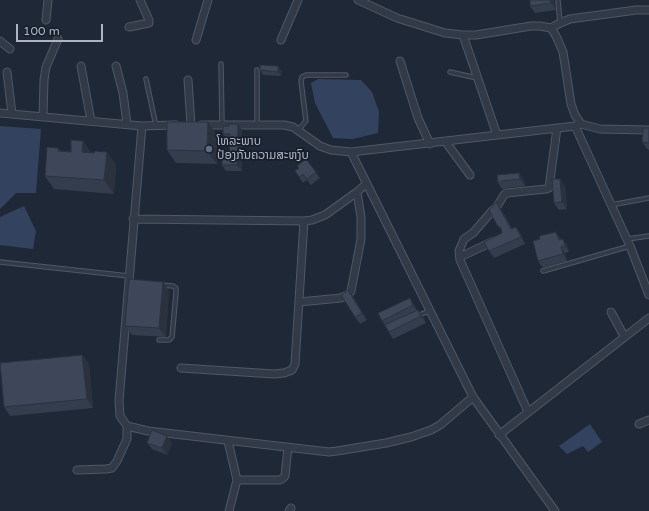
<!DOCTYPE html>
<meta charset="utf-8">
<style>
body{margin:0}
#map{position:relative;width:649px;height:511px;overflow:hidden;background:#1f2836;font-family:"Varela Round",sans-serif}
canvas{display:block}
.scale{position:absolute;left:16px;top:24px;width:87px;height:18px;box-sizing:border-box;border:2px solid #adb4c4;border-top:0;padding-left:5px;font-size:12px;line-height:14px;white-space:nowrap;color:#adb4c4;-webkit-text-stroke:3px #181f2b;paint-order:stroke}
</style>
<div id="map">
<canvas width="649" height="511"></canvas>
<div class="scale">100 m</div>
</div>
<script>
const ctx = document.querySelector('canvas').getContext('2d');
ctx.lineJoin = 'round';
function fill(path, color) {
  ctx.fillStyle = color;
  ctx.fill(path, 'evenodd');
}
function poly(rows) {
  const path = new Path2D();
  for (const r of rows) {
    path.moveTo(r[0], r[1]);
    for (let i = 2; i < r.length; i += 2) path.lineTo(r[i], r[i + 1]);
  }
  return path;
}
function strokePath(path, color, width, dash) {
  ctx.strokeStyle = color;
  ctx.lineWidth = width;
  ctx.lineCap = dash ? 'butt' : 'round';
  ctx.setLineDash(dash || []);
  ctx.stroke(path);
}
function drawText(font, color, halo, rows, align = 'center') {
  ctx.font = font + ' "Varela Round","Noto Sans Lao",sans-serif';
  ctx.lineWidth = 3.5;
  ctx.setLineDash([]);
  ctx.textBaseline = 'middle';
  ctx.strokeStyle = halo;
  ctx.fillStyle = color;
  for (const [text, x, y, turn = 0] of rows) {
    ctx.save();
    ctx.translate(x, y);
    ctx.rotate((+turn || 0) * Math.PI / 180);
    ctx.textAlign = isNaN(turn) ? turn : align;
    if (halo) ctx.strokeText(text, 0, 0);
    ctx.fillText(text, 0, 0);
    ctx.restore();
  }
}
fill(poly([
 [318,79,361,80,372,92,379,112,378,133,353,139,333,138,315,103,311,83],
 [0,126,41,129,36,193,16,193,0,209],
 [24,206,36,231,33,249,0,245,0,217],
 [590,424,602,442,588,452,583,446,567,454,559,446]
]), '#33425e');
const lane = poly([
 [558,0,560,23],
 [221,64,222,125],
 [450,72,477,78],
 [146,79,156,126],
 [257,124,257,70],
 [298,130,306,121,301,81,302,77,306,75,346,75],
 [611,205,649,198],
 [627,239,649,236],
 [0,262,129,276],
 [543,271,630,246],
 [417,316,429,311],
 [159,340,169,340,172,337,176,293,176,288,173,286,161,285]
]);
const street = poly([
 [358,0,397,18,445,33,463,35,476,35,531,26,540,26,551,28,556,36,563,52,571,104,575,115,581,124,600,129,649,130],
 [46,20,48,0],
 [129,27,149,23,149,20,140,0],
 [551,28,560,23,570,19,636,10,649,10],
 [463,35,497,135],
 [196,40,208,0],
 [281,40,298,0],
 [0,41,10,49],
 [400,61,418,118,430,144],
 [81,66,91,121],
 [116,66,123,93,127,124],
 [7,72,12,114],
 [188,80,191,125],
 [0,113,142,126,176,125],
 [43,117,44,80,46,67,58,39],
 [201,125,284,125,293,127,320,146,331,150,351,152,575,126,581,124],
 [142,126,119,401,120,416,127,426,148,431,329,452,337,451,386,443,411,437,431,430,440,425,473,397],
 [575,126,630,246,649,295],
 [445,141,470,175],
 [351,152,473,397,555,511],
 [133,219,304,221,312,220,325,215,357,192,366,184],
 [460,257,494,241],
 [299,302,341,298,348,295,351,291,361,239,361,217,357,192],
 [611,312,624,336],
 [181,368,274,374,284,373,292,370,295,364,304,221],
 [528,412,460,260,459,251,464,239,473,233,493,210,496,208,504,195,507,193,546,189,549,188,557,128],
 [639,424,649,420],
 [499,435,649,318],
 [228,441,237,480,229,511],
 [77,470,106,469,112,468,117,461,127,439,127,426],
 [237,480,280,480,283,478,285,476,288,447],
 [289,511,291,508]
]);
strokePath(lane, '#505765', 5.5);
strokePath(street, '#505765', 9);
strokePath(lane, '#333a47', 3.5);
strokePath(street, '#333a47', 7);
fill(poly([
 [530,0,554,0,556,10,535,13,530,6],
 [260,70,282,71,281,76,263,75],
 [208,122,217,136,217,164,176,163,167,150],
 [238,124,242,130,242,171,226,171,222,165,229,157,230,140,227,140,223,134,229,126],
 [649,128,649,150,647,149,642,142],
 [83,141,91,153,94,153,107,152,116,165,114,194,54,189,45,176,58,148,61,151,71,152],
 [306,159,320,178,311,185,307,180,303,183,295,171,299,168],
 [497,175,524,180,525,186,506,188,503,190,498,183],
 [565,186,567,209,559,210,554,203],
 [496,202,501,209,512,228,521,234,525,244,494,258,489,251,502,233,502,231,497,225],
 [561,238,561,239,563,239,567,245,569,252,565,253,567,261,543,268,538,261],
 [163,282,169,291,166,337,132,335,125,326],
 [353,296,367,320,360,324,355,317],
 [410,298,414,305,417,311,423,317,426,323,393,339,382,321],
 [82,355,89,364,93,408,10,416,4,407],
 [147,443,172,443,167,455,152,449]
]), '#343d4d');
fill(poly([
 [550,0,554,0,556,10,551,3],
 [278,66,282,71,281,76,278,72],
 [208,122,217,136,217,164,207,151],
 [238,124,242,130,242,171,237,165],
 [83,141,92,155,82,152],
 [107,152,116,165,114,194,104,180],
 [519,173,524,180,525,186,520,179],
 [560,179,565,186,567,209,562,202],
 [496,202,501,209,516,236,511,229],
 [516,227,521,234,525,244,521,237],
 [556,232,561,238,563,246,559,240],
 [563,239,567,245,569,252,565,246],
 [561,247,565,253,567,261,563,254],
 [163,282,169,291,166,337,159,328],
 [348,290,353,296,367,320,362,313],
 [410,298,418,312,413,305],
 [418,310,423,317,426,323,421,316],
 [82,355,89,364,93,408,87,399],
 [167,436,172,443,167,455,162,448]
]), '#2b323e');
const building = poly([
 [530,0,550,0,551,3,530,6,530,0],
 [260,65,278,66,278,72,260,70,260,65],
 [167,122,208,122,207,151,167,150,167,122],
 [229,124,238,124,237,165,222,165,222,157,229,157,230,134,223,134,223,126,229,126,229,124],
 [643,128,649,128,649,143,642,142,643,128],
 [71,140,83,141,82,152,94,153,95,151,107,152,104,180,45,176,47,147,58,148,58,151,71,152,71,140],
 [306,159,316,172,307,179,303,174,299,177,295,171,299,168,297,166,306,159],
 [519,173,520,179,502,181,498,183,497,175,519,173],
 [552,179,560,179,562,202,554,203,552,179],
 [496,202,511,229,516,227,521,237,489,251,484,242,502,233,501,228,497,225,489,210,496,202],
 [556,232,559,240,563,239,565,246,561,247,563,254,538,261,533,241,540,239,539,236,556,232],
 [129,279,163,282,159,328,125,326,129,279],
 [348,290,362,313,355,317,341,295,348,290],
 [410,298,413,305,382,321,378,313,410,298],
 [418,310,421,316,389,332,384,324,387,324,418,310],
 [82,355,87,399,4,407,0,363,82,355],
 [152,430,167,436,162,448,147,443,152,430]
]);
fill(building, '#3d4759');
strokePath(building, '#2b323e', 1);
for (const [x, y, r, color] of [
 [209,149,4,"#5c6f8a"]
]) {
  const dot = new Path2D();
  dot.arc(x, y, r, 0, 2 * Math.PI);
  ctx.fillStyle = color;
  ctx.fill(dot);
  strokePath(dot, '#181f2b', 1.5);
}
drawText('12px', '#adb4c4', '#181f2b', [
 ["ໂທລະພາບ",217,142],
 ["ປ້ອງກັນຄວາມສະຫງົບ",217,156]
], 'left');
</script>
